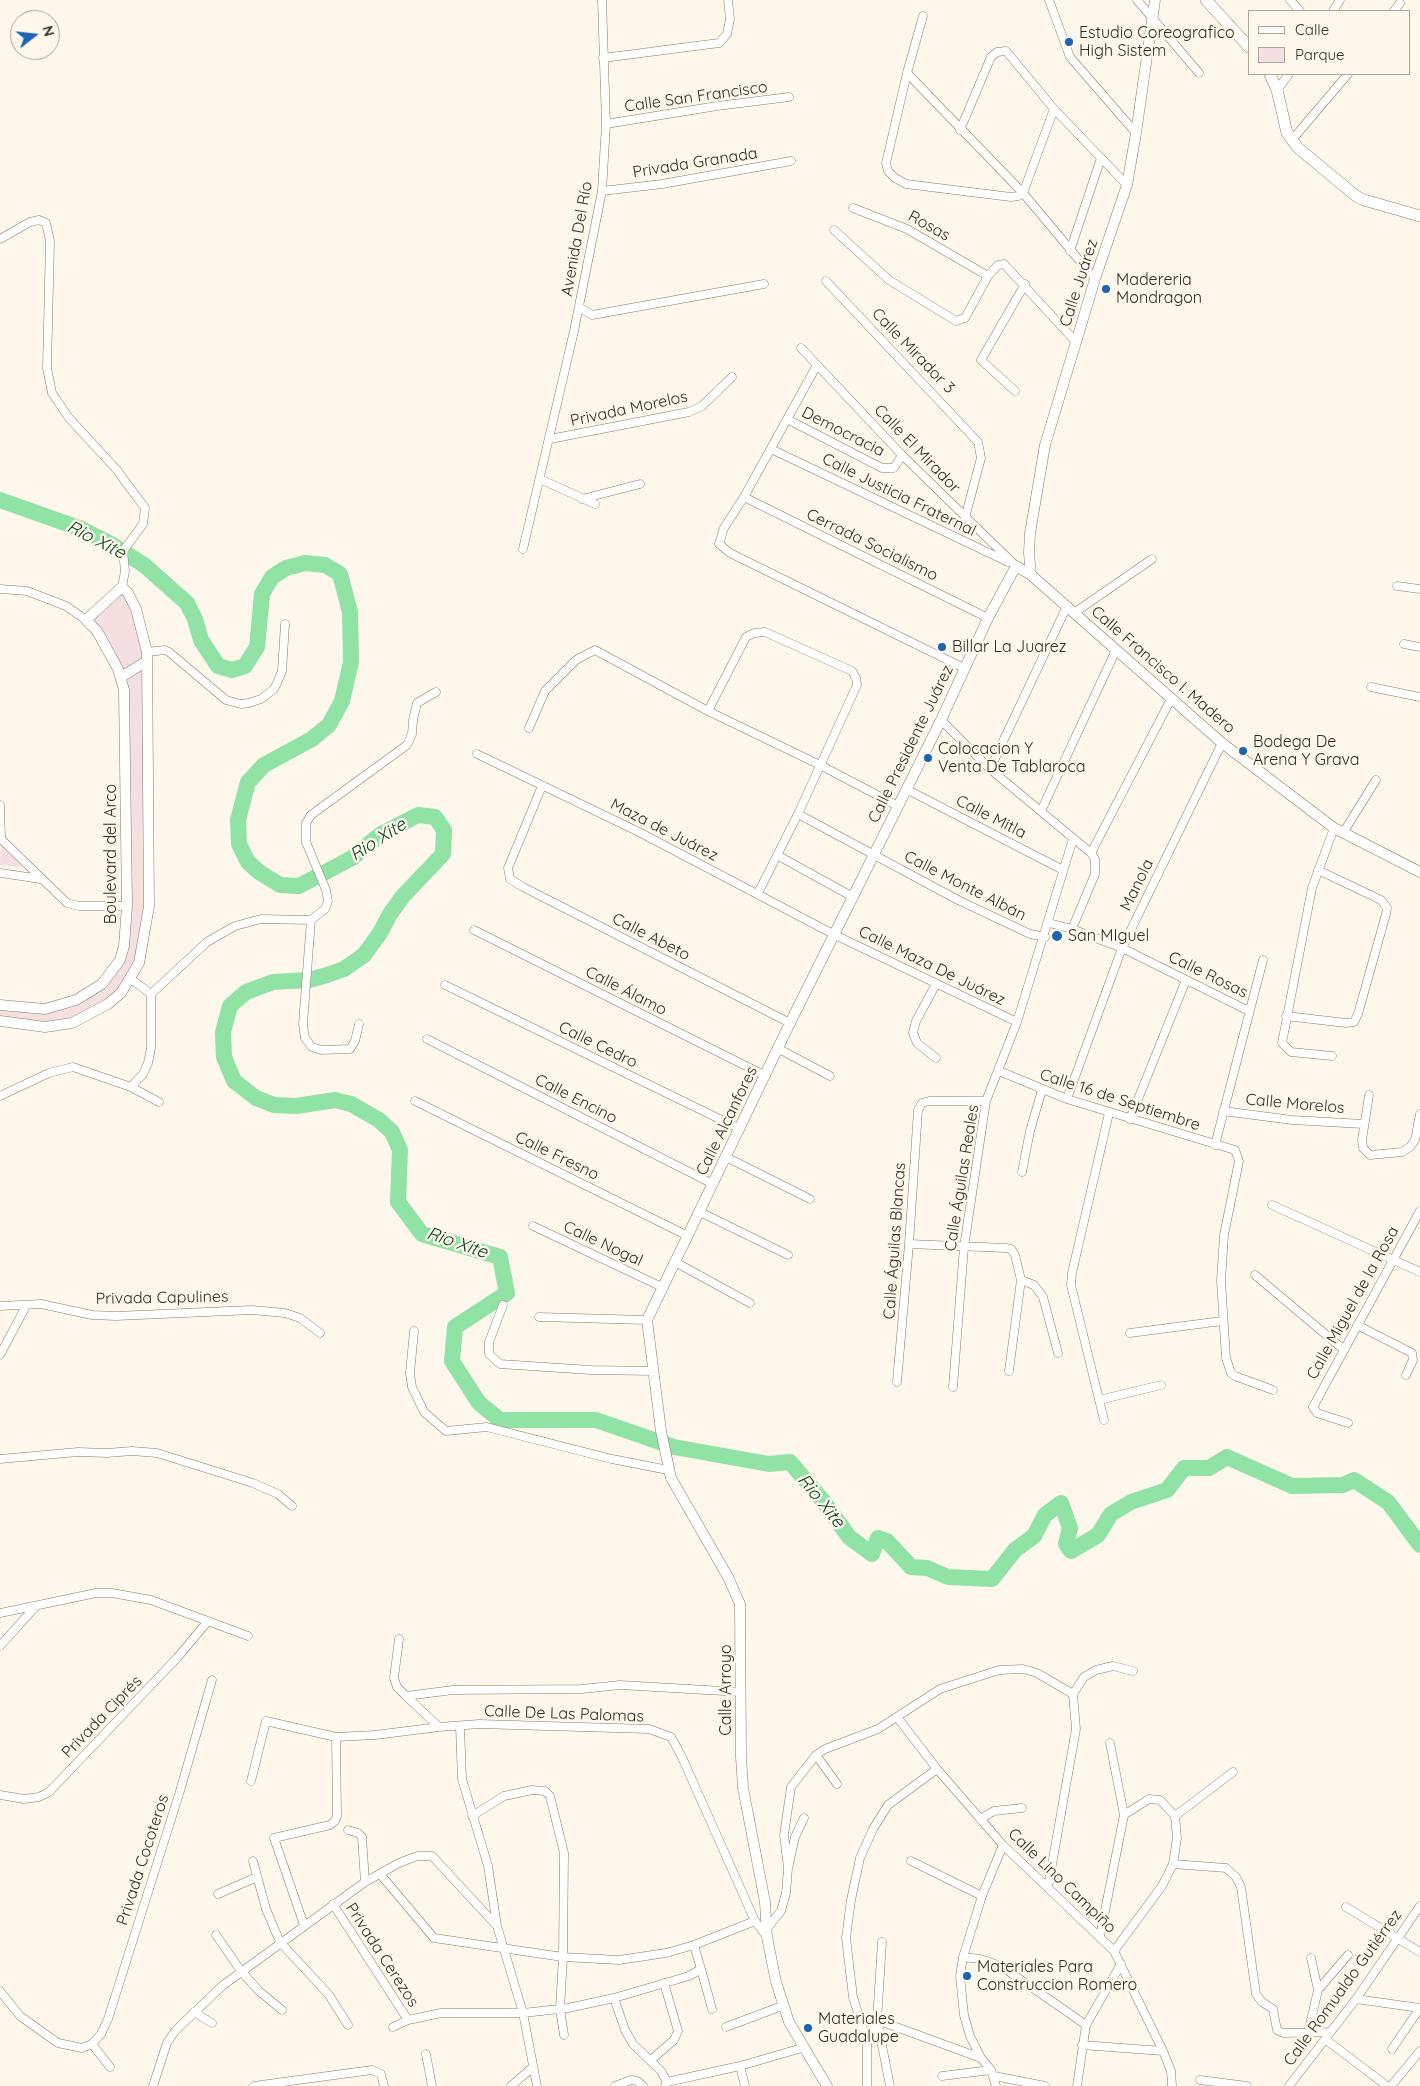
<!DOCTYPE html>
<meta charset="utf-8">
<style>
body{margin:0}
#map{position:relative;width:1420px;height:2086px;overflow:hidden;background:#fdf7ec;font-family:Quicksand,sans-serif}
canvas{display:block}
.legend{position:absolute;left:1248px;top:10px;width:162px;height:65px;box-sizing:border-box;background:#fdf7ec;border:1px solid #aca69c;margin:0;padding:6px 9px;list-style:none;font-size:15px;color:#322d23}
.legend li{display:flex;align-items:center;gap:10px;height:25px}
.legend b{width:25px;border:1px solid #aca69c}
.north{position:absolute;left:10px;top:10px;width:50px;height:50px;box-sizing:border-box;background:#fdf7ec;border:1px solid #aca69c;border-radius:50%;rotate:74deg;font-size:14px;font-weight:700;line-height:20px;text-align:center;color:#322d23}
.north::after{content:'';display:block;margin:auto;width:18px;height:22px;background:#1a64b3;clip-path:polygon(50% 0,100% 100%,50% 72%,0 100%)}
</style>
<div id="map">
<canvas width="1420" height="2086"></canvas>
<ul class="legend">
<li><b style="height:6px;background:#fff"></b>Calle</li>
<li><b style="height:14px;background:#f4dfe1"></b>Parque</li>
</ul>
<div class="north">N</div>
</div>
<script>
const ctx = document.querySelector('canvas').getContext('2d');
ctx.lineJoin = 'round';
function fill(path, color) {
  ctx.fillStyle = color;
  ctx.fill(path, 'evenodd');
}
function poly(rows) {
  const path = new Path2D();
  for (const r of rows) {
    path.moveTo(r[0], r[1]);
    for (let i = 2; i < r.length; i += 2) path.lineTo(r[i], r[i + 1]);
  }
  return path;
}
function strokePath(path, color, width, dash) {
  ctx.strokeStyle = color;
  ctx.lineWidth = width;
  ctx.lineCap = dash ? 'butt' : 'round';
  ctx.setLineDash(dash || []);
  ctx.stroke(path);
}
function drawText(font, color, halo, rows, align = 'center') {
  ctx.font = font + ' Quicksand,sans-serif';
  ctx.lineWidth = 5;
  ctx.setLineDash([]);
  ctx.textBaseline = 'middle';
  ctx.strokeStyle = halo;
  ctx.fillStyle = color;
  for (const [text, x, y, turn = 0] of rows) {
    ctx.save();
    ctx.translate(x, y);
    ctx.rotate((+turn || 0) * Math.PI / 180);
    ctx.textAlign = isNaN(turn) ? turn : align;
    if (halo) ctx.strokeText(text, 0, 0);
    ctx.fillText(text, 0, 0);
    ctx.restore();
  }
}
fill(poly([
 [122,587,143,632,149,906,143,948,121,993,72,1023,0,1021,0,1004,28,1008,91,992,124,946,124,690,86,620],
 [1,844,23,867,0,865]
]), '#f4dfe1');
strokePath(poly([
 [0,500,79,528,111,544,144,565,187,603,195,619,201,640,218,666,232,670,245,666,257,647,262,594,272,577,286,568,305,563,325,565,340,574,350,612,351,662,342,701,329,725,312,739,264,765,248,782,238,820,239,844,248,862,259,872,280,885,299,886,352,858,381,834,418,815,435,817,444,830,443,854,403,896,390,914,380,933,364,955,344,969,327,975,309,980,273,982,246,992,230,1006,223,1032,224,1057,234,1081,256,1098,274,1105,296,1106,335,1100,351,1104,379,1120,392,1132,400,1150,398,1202,422,1234,500,1257,507,1293,455,1327,452,1361,479,1403,500,1420,596,1420,674,1447,769,1464,790,1462,824,1502,849,1537,872,1554,878,1538,887,1541,911,1567,927,1568,948,1577,992,1579,1015,1550,1034,1536,1045,1515,1061,1503,1070,1528,1066,1544,1071,1551,1098,1535,1111,1514,1131,1502,1167,1490,1184,1468,1209,1468,1227,1457,1292,1486,1343,1485,1354,1480,1388,1502,1420,1545]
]), '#91e3a5', 16);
const minor = poly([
 [1049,0,1070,57,1136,133],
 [1137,0,1199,73],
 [1290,0,1300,11],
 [1333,11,1340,0],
 [1394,11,1400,3],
 [923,16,907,73,886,163,888,171,895,178,906,184,1011,197,1018,196,1023,193,1054,109],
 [603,58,719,43,727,34,730,19,728,0],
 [907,73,1023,193,1095,279],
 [1277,90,1289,74],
 [606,124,717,106,789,97],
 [960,130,991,57,997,52,1006,51,1054,109,1127,185],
 [1291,141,1348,74],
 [602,191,662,184,791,161],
 [853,208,907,229,988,276],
 [834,230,889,280,956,321,965,318,988,276,998,265,1004,264,1076,342],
 [0,239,30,222,39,220,46,223,50,241,47,368,52,393,69,418,116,469,145,508,143,524,123,551,125,571,122,587],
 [1070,251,1101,158],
 [826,281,978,442,981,458,965,518],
 [579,307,592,315,764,284],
 [801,348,902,455,1016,566],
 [817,365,744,497,724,528,719,544,730,553,964,668],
 [1015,391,981,360,1025,284],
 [787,419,882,468,894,468,902,455],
 [550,439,689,412,702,406,732,377],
 [771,449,1008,562],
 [540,479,595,504],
 [744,497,988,618],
 [582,499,640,484],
 [523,549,574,331,602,191,606,124,602,0],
 [1397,586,1420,589],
 [0,589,27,591,66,606,86,620],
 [1074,613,1152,559],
 [1404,644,1420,647],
 [147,652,165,650,169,652,226,700,241,704,249,703,261,699,274,689,277,683,282,671,285,624],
 [1371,687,1420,697],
 [708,711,746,637,754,633,765,632,852,671,856,678,857,685,798,814,758,893],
 [941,720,990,769,1091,853],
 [529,728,545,691,576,660,595,650,708,711,820,765,898,806],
 [477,754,639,832,835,935,1017,1022],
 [990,769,1067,606],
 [542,786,508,868,510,879,523,887,790,1023],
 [906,789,1063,870],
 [0,805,1,839,67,903,79,906,127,906],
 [1041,811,1116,650],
 [798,814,958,900,1030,934,1045,937],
 [1343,833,1376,780],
 [777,855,853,897],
 [0,873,41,879],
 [1049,923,1072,929,1122,948,1249,1011],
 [1072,929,1095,874,1095,859,1091,853,1171,699],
 [474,930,766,1076],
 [445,985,740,1129],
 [151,994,207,942,235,926,261,919,311,920],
 [1286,1016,1346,1023,1354,1022,1358,1014,1386,914,1387,908,1381,900,1318,870],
 [359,1024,355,1041,350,1049,321,1050,312,1047,305,1038,303,1024,311,920,325,909,328,901,326,890,306,842,306,823,311,815,407,745,412,734,413,720,417,703,436,692],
 [427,1039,713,1184],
 [779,1049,830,1076],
 [1332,1056,1291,1052,1282,1043,1312,888,1334,828],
 [936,1058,917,1043,913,1033,916,1021,936,984],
 [999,1071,1067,1099,1235,1150,1239,1161,1224,1235,1221,1281,1226,1358,1231,1373,1235,1376,1273,1390],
 [131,1087,143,1074,148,1063,151,1048,151,994,131,979],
 [1369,1095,1362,1140,1363,1148,1370,1155,1402,1152,1410,1147,1415,1140,1420,1114],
 [0,1096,49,1073,73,1067,131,1087,159,1102],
 [1067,1099,1122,948,1222,743],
 [415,1101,688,1236],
 [1223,1111,1292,1120,1363,1124],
 [1130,1119,1186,980],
 [1215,1145,1263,960],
 [726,1157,810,1199],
 [1022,1172,1030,1131,1042,1090],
 [1272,1205,1420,1272],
 [700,1212,788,1255],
 [533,1226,662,1287],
 [909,1244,1006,1248,1011,1249,1015,1255,1021,1280,1009,1371],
 [675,1262,750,1303],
 [1255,1275,1343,1349],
 [1021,1280,1034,1285,1043,1297,1058,1353],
 [503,1305,489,1342,489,1354,500,1364,591,1370,654,1371],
 [0,1306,41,1304,92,1315,116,1316,252,1310,285,1313,300,1318,320,1333],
 [539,1317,647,1320],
 [1357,1325,1412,1353,1413,1360,1406,1375],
 [414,1331,410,1373,412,1387,424,1412,446,1431,487,1427,612,1459,668,1470],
 [1130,1333,1222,1321],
 [0,1355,26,1306],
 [897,1382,909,1244,918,1110,922,1103,929,1101,986,1101],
 [953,1387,964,1247,986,1101,1017,1022,1073,839],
 [1099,1400,1161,1385],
 [1104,1420,1071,1285,1072,1273,1109,1113],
 [1348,1423,1317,1413,1313,1407,1420,1211],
 [0,1459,78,1452,107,1453,132,1451,157,1453,253,1483,278,1494,292,1506],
 [0,1613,96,1593,112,1593,151,1600,248,1636],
 [399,1639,394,1678,397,1687,406,1696],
 [0,1646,36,1606],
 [897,1717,937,1769,1003,1845,1114,1951,1163,2051,1171,2071,1172,2086],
 [460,1726,462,1779,488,1866,497,1926,523,2013,537,2086],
 [439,1727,406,1696,453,1690,582,1689,620,1685,741,1692],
 [1110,1743,1124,1815],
 [816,1755,837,1784],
 [251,1781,266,1721,336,1737,375,1735,439,1727,479,1724,649,1729,671,1737,681,1755,755,1921,767,1937],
 [0,1795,24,1799,39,1797,49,1792,177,1658,208,1621],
 [472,1816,504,1796,532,1790,545,1791,550,1796,564,1853,563,1957,560,2009,564,2035],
 [1175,1816,1233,1772],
 [980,1819,994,1811,1022,1808],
 [348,1830,358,1833,362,1837,365,1882],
 [253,1861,266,1909,280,1942,329,1995,348,2025],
 [911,1861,982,1896],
 [789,1864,795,1837,804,1818],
 [1173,1864,1226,1868,1236,1877,1241,1887,1256,1994,1262,2002,1273,2009,1277,2030,1283,2033,1330,2032],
 [380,1874,434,1938,563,1957,619,1960,666,1953,694,1945,755,1921],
 [1048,1887,1076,1729,1073,1694],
 [218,1894,257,1877],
 [333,1904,408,2020],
 [1346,1907,1420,1952],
 [304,1925,274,1838,330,1825,335,1821,337,1816,336,1737],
 [768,1927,781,1911,786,1893,788,1868,784,1835,791,1787,816,1755,825,1749,878,1729,940,1689,999,1670,1023,1669,1037,1673,1073,1694,1084,1677,1096,1670,1113,1666,1133,1671],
 [216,1935,241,1971,259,1991,282,2010],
 [1100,1936,1124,1815,1149,1799,1160,1800,1175,1816,1177,1838,1173,1864,1162,1886,1114,1951],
 [882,1942,877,2020,890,2086],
 [963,1957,980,1959,1001,1966,1086,2025],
 [701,1969,712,2009],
 [1318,1990,1348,1955],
 [0,1991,20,2016,58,2043,82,2048,92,2044,101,2034,108,2019,180,1791,212,1680],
 [614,1998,625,2030,633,2044,661,2071,667,2082,665,2086],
 [1356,1999,1420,2008],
 [194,2012,212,2023],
 [393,2027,408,2020,441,2013,523,2013,568,2008,614,1998,689,1976,701,1969,694,1945],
 [726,2027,782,2006],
 [1308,2033,1318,1990,1311,1958],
 [1325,2039,1387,2086],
 [867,2042,877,2020,981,2058],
 [92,2044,110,2067],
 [1082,2045,1163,2051],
 [1392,2049,1420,2008],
 [426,2054,432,2086],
 [651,2060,674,2040,678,2031,664,1983],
 [740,2066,745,2086],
 [942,2076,991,2070],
 [994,2076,1045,2086],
 [1200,2080,1247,2086],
 [667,2082,740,2066,802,2048],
 [153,2086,167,2043,175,2031,222,1986,365,1882,399,1863,417,1856,432,1856,497,1926],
 [254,2086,372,2070,381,2074,384,2086],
 [511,2086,533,2067],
 [615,2086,631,2080,637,2081,643,2086],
 [867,2086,867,2042,853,1997,846,1938,851,1900,860,1858,873,1829,888,1805,937,1769],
 [996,2086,991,2070,981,2058,970,2036,964,2015,960,1976,963,1957,982,1896,1003,1845],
 [1077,2086,1086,2025,1121,1964],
 [1289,2086,1356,1999,1420,1906],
 [1391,2086,1420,2051]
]);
const tertiary = poly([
 [1031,575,1029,553,1030,533,1045,445,1095,279,1127,185,1136,133,1155,0],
 [121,677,147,661],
 [0,1005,45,1009,76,1000,102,984,120,960,124,946,127,906,124,690,118,669,97,631,86,620,122,587,128,593,136,609,147,652,149,906,139,963,121,993,108,1004,72,1023,45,1027,0,1021],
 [827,2086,789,2022,776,1982,767,1937,765,1902,743,1788,741,1757,740,1604,728,1577,671,1478,661,1431,647,1320,790,1023,941,720,988,618,1016,566,1031,575,1222,743,1334,828,1420,872]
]);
const secondary = poly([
 [1206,0,1249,47],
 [1270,74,1277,90,1287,133,1298,148,1356,196,1364,200,1420,216]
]);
strokePath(minor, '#8a7c65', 9);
strokePath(tertiary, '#8a7c65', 11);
strokePath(secondary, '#8a7c65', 12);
strokePath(minor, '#fff', 8);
strokePath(tertiary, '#fff', 10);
strokePath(secondary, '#fff', 11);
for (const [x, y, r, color] of [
 [1069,42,5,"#1a64b3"],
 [1106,289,5,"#1a64b3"],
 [942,647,5,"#1a64b3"],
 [1243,751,5,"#1a64b3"],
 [928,758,5,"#1a64b3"],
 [1057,936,6,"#1a64b3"],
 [967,1976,5,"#1a64b3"],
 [808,2028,5,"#1a64b3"]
]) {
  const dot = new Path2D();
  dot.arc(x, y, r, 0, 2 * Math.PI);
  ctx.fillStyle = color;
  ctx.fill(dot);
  strokePath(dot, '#fdf7ec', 2);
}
drawText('16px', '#322d23', '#fdf7ec', [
 ["Estudio Coreografico",1079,33],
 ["High Sistem",1079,51],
 ["Madereria",1116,280],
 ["Mondragon",1116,298],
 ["Billar La Juarez",952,647],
 ["Bodega De",1253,742],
 ["Arena Y Grava",1253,760],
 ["Colocacion Y",938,749],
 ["Venta De Tablaroca",938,767],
 ["San MIguel",1068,936],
 ["Materiales Para",977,1967],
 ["Construccion Romero",977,1985],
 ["Materiales",818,2019],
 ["Guadalupe",818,2037]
], 'left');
drawText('16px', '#322d23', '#fdf7ec', [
 ["Calle San Francisco",696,97,-8],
 ["Privada Granada",695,163,-9],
 ["Rosas",929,226,29],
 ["Avenida Del Río",577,239,-80],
 ["Calle Juárez",1079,283,-72],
 ["Calle Mirador 3",913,351,46],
 ["Privada Morelos",629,409,-12],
 ["Democracia",843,432,27],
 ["Calle El Mirador",917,449,46],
 ["Calle Justicia Fraternal",899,495,26],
 ["Cerrada Socialismo",872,545,26],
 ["Calle Francisco I. Madero",1163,670,41],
 ["Calle Presidente Juárez",911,744,-64],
 ["Calle Mitla",991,817,27],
 ["Maza de Juárez",664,830,27],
 ["Boulevard del Arco",111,854,-90],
 ["Manola",1137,885,-64],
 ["Calle Monte Albán",965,886,27],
 ["Calle Abeto",651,937,27],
 ["Calle Maza De Juárez",932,966,26],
 ["Calle Rosas",1208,975,26],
 ["Calle Álamo",626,991,27],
 ["Calle Cedro",598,1045,26],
 ["Calle Encino",576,1099,27],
 ["Calle 16 de Septiembre",1120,1100,18],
 ["Calle Morelos",1295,1104,5],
 ["Calle Alcanfores",727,1121,-64],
 ["Calle Fresno",557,1156,26],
 ["Calle Águilas Reales",962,1178,-81],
 ["Calle Águilas Blancas",895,1241,-86],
 ["Calle Nogal",603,1244,25],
 ["Privada Capulines",162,1298,-1],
 ["Calle Miguel de la Rosa",1353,1303,-61],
 ["Calle Arroyo",726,1690,-90],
 ["Calle De Las Palomas",564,1714,2],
 ["Privada Ciprés",102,1717,-46],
 ["Privada Cocoteros",143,1860,-72],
 ["Calle Lino Campiño",1062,1881,44],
 ["Privada Cerezos",382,1955,57],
 ["Calle Romualdo Gutiérrez",1343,1988,-54]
]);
drawText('italic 18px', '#03441e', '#fdf7ec', [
 ["Rio Xite",96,540,27],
 ["Rio Xite",378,840,-33],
 ["Rio Xite",457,1243,19],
 ["Rio Xite",821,1501,51]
]);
</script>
